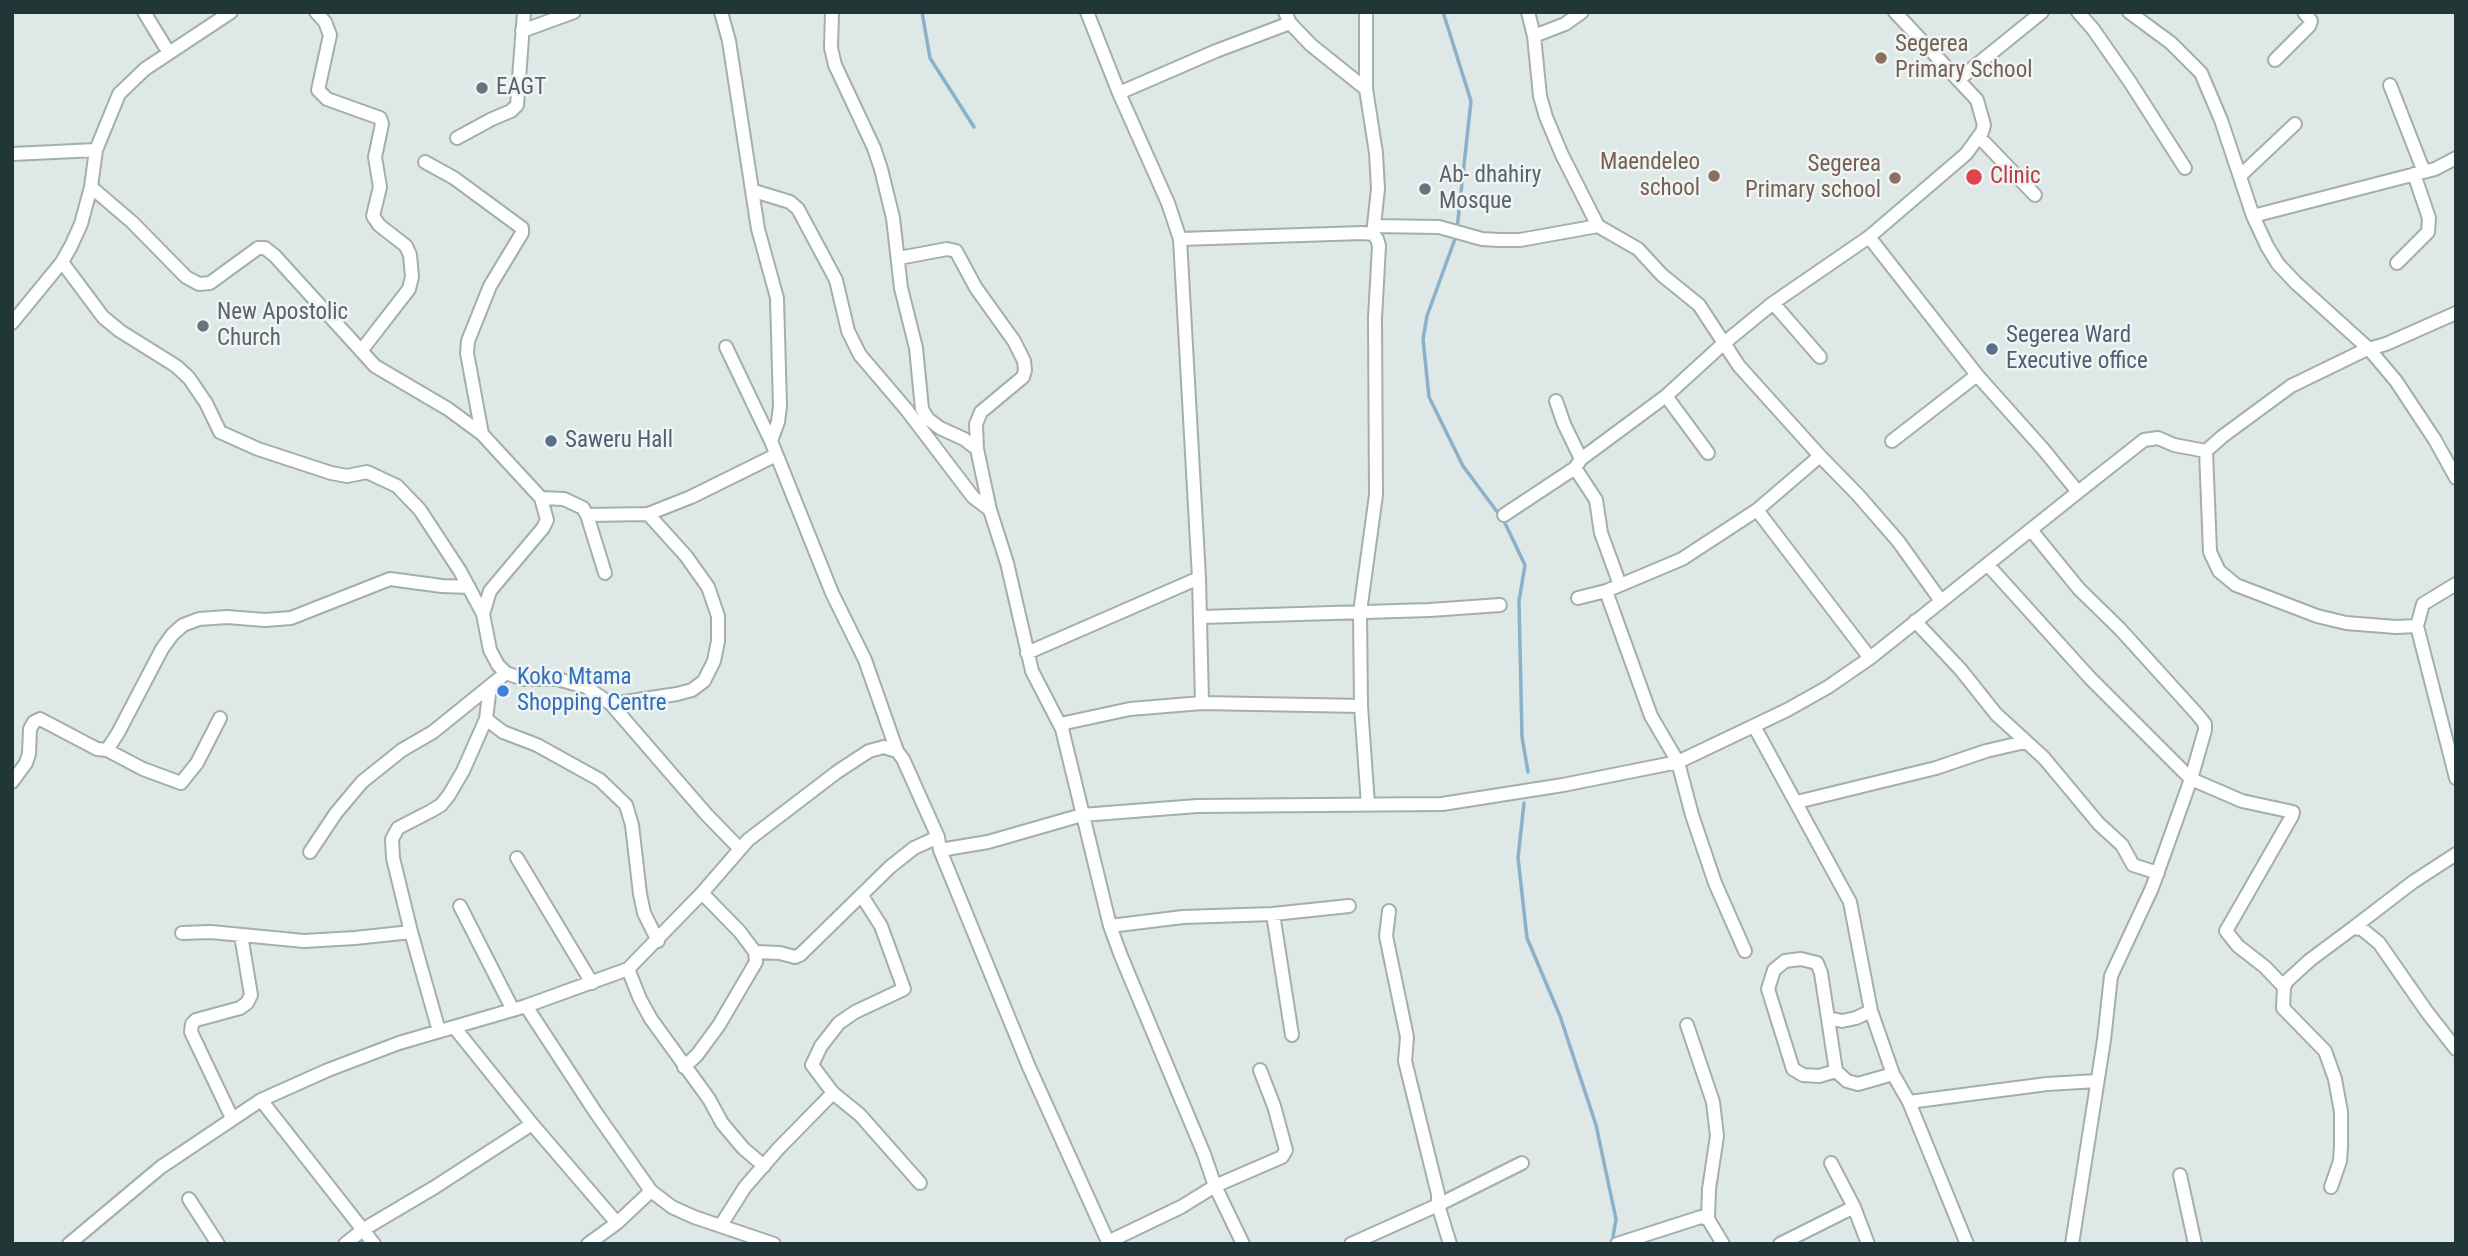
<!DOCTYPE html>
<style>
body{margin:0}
#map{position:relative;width:2468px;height:1256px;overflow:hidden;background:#dee8e6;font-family:"Roboto Condensed",sans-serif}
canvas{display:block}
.frame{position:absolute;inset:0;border:14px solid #213636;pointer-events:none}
</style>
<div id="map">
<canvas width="2468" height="1256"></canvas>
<div class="frame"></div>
</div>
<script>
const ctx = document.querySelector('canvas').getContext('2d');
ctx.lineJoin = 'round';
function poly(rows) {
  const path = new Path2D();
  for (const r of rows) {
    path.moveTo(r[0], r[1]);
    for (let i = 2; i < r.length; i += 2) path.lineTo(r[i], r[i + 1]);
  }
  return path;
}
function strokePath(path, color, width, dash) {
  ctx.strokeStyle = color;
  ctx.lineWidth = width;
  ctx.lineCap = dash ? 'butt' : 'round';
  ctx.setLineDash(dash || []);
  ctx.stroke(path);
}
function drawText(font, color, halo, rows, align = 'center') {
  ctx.font = font + ' "Roboto Condensed",sans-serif';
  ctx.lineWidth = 5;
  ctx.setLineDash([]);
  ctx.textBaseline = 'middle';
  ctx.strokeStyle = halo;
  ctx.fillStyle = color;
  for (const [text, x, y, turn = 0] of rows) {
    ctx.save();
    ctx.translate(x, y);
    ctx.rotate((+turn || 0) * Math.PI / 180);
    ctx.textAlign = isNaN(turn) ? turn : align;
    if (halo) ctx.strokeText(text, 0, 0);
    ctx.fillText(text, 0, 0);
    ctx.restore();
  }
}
strokePath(poly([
 [922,12,930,58,974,127],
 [1443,12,1471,101,1457,229],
 [1456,236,1427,316,1423,339,1429,397,1463,466,1504,521,1525,565,1519,601,1522,737,1528,772],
 [1524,803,1518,858,1527,938,1560,1016,1596,1125,1616,1219,1612,1243]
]), '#89b1ca', 3.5);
const minor = poly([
 [144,12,169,53],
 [316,12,325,22,330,35,318,90,327,99,380,118,382,124,375,157,380,187,373,216,379,225,406,246,410,255,412,277,409,289,361,351],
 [721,12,729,41,758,229,777,298,780,406,778,422,771,441],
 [832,12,831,48,835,65,874,148,881,169,893,218,901,288,916,348,922,409,928,419,940,428,964,439,977,449],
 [1087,12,1119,93,1168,203,1180,239,1199,578,1202,703],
 [1285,12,1290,23,1311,45,1366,89],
 [1366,12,1366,89,1376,153,1378,189,1373,234],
 [1528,12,1534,36,1540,96,1546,117,1562,155,1598,226,1638,249,1662,275,1699,305,1739,366,1820,456,1858,495,1898,541,1941,601],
 [2078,12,2093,29,2130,82,2185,168],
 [2129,12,2171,43,2201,73,2221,120,2253,216,2267,246,2278,264,2296,283,2369,349,2396,381,2435,440,2456,478],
 [522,31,574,12],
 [1534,36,1565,24,1582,12],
 [2275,60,2309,26,2311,21,2304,12],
 [1958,80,2042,12],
 [2390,85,2424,172],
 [1119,93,1216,51,1290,23],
 [457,138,492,119,511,111,517,105,524,12],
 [1978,139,1984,142,2035,195],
 [12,154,96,150],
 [425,162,454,178,522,228,522,233,490,286,468,341,467,353,482,434],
 [2241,175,2295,124],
 [91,187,132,222,186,277,199,284,210,283,258,248,265,248,275,256,375,366,448,409,482,434,541,498,547,520,543,528,490,591,483,614],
 [754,191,790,202,798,209,836,280,848,331,860,355,906,409,973,497,990,510],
 [2253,216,2435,169,2456,158],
 [1374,226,1439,227,1482,239,1499,240,1520,240,1598,226],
 [1180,239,1363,233,1373,234,1377,239,1379,246,1375,318,1376,495,1360,612,1361,706,1368,805],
 [899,258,947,249,956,251,976,288,1014,341,1024,361,1025,370,1023,377,981,412,976,424,977,449,990,510,1007,563,1032,671,1062,729],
 [62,262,103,317,120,331,176,366,189,378,206,403,220,432,258,449,331,473,347,476,367,472,397,486,420,510,460,571,483,614,490,650,498,665,506,673,523,679,557,679,586,687,611,704,706,814,740,849],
 [2397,263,2428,232,2429,218,2414,174],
 [1773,303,1820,357],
 [12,323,62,262,71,246,81,224,91,187,96,150,119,94,145,69,231,12],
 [726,347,771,441,832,593,865,660,897,751],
 [1666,396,1708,453],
 [1556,401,1564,424,1581,459],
 [1892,441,1977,375],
 [2206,451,2210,552,2219,571,2236,585,2317,616,2346,623,2396,627,2417,626],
 [2078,492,2144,440,2158,438,2174,445,2206,451,2223,436,2291,386,2365,350,2386,344,2456,313],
 [541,498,564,499,583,508,587,515,605,573],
 [1757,510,1870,658],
 [648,514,691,497,776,455],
 [587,515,648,514,686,556,708,587,718,616,718,641,714,661,704,681,692,690,677,694,611,704],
 [1504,515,1575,468],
 [2031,530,2079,589,2120,629,2197,714,2205,724,2205,730,2191,779,2152,888,2111,976,2104,1040,2072,1244],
 [1988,565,2090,678,2191,779,2242,801,2293,812,2292,816,2226,931,2238,946,2265,967,2284,987],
 [2456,584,2423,604,2417,626,2456,778],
 [1620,585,1601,533,1596,500,1575,468,1581,459,1666,396,1723,344,1773,303,1869,237,1966,154,1982,132,1984,125,1977,100,1895,12],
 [1606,591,1651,716,1678,762,1692,815,1715,883,1745,951],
 [1578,598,1606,591,1682,559,1757,510,1820,456],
 [1201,617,1430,610,1500,605],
 [1915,621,1961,670,1996,714,2044,758,2099,824,2122,845,2133,865,2158,873],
 [1027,653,1199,578],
 [486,719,503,732,537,745,600,780,626,805,632,825,640,894,644,913,658,941],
 [1754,726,1850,902,1871,1011,1893,1074,1909,1102,1967,1244],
 [107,750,143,769,181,783,197,763,220,718],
 [12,782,26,763,29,754,30,729,34,722,40,719,97,749,107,750,118,733,162,649,172,635,183,625,199,619,227,617,265,620,291,618,390,579,442,586,469,587],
 [1797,802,1936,768,1986,751,2025,742],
 [940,850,988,842,1082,815,1197,806,1442,804,1563,785,1678,762,1787,710,1828,687,1870,658,2078,492,2043,449,1977,375,1869,237],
 [310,852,336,813,362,782,402,750,433,732,506,673],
 [517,858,592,983],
 [862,896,881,926,904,989,855,1012,839,1023,821,1046,812,1065,833,1093,860,1115,920,1183],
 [460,906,513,1010],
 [1389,911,1386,936,1407,1037,1405,1061,1438,1194,1438,1205,1450,1244],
 [1273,914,1292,1035],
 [1110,926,1183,917,1273,914,1349,906],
 [2353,928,2413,882,2456,854],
 [182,933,211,932,304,941,355,938,411,932],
 [755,952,780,953,795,957,800,955,890,867,914,848,938,837],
 [628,969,640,999,651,1019,709,1099,722,1123,743,1148,764,1166],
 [526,1006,596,1113,651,1191,672,1207,694,1217,774,1244],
 [1828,1018,1842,1021,1856,1018,1871,1011],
 [1687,1025,1713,1102,1717,1136,1709,1189,1708,1219],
 [454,1027,532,1124,617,1223],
 [439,1031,411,932,393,858,392,839,398,828,431,811,441,805,449,795,463,771,486,719,490,686],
 [684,1067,697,1055,719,1025,756,962,755,952,740,932,702,893],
 [1836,1071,1819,1076,1803,1075,1793,1069,1768,989,1774,970,1785,961,1801,959,1817,963,1821,973,1836,1071,1847,1081,1858,1084,1893,1074],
 [261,1100,374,1244],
 [1909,1102,2047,1084,2097,1081],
 [232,1118,191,1032,192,1024,196,1020,240,1008,247,1003,251,995,241,935],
 [1831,1163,1854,1207,1868,1244],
 [2180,1175,2195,1244],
 [2331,1187,2340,1161,2341,1147,2341,1112,2335,1079,2325,1051,2283,1008,2284,987,2287,981,2310,960,2353,928,2362,929,2379,943,2427,1012,2456,1049],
 [189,1199,218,1244],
 [721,1225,745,1187,779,1148,833,1093],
 [1108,1242,1181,1207,1215,1186,1282,1157,1286,1150,1274,1106,1260,1070],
 [69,1244,161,1167,261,1100,328,1070,399,1043,526,1006,628,969,702,893,748,840,837,772,869,751,884,747,897,751,903,759,938,837,940,850,1029,1067,1109,1244],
 [345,1244,364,1229,435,1187,532,1124],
 [588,1244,617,1223,651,1191],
 [1243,1244,1215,1186,1204,1154,1121,956,1110,926,1062,729,1065,723,1130,709,1202,703,1361,706],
 [1351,1244,1438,1205,1522,1163],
 [1617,1244,1701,1217,1708,1219,1723,1244],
 [1780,1244,1854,1207]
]);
strokePath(minor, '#a2afae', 16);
strokePath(minor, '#fff', 12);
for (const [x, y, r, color] of [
 [1881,58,7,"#8d6e63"],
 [482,88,7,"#6b7280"],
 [1714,176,7,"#8d6e63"],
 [1974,177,9,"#e0444e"],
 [1895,178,7,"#8d6e63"],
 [1425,189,7,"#6b7280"],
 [203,326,7,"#6b7280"],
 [1992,349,7,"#5c6f8a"],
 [551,441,7,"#5c6f8a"],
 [503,691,7,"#3f7fe0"]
]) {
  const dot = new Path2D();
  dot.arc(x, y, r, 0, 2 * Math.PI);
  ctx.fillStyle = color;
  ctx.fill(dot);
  strokePath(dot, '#eef5f3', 2.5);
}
drawText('23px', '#785e54', '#eef5f3', [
 ["Segerea",1895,45,"left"],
 ["Primary School",1895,71,"left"],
 ["Maendeleo",1700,163],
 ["school",1700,189],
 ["Segerea",1881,165],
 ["Primary school",1881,191]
], 'right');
drawText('23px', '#5b616d', '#eef5f3', [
 ["EAGT",496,88],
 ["Ab- dhahiry",1439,176],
 ["Mosque",1439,202],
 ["New Apostolic",217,313],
 ["Church",217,339]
], 'left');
drawText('23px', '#be3a42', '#eef5f3', [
 ["Clinic",1990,177]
], 'left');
drawText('23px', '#4e5e75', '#eef5f3', [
 ["Segerea Ward",2006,336],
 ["Executive office",2006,362],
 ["Saweru Hall",565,441]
], 'left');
drawText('23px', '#366cbe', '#eef5f3', [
 ["Koko Mtama",517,678],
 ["Shopping Centre",517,704]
], 'left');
</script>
